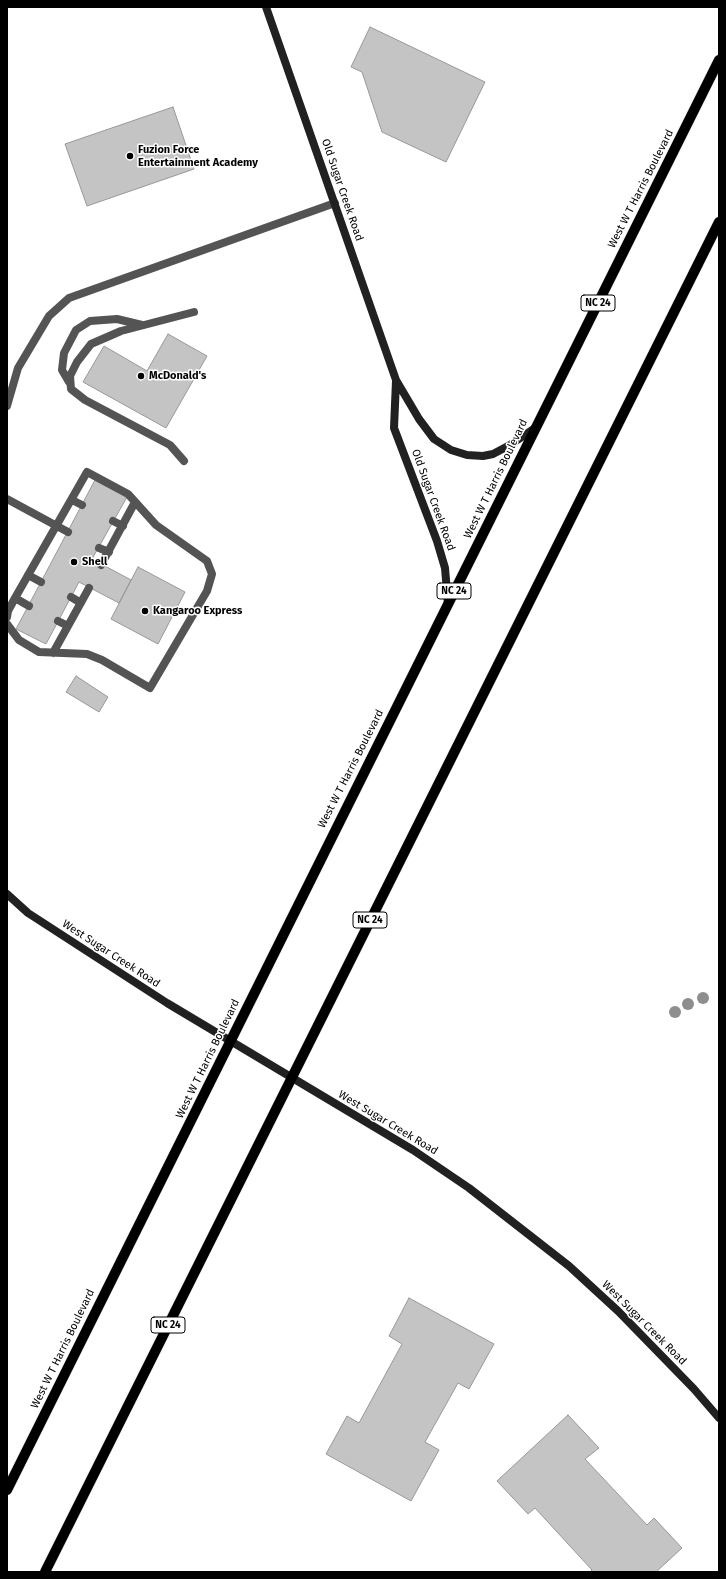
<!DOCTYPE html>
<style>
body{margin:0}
#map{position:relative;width:726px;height:1579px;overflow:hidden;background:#fff;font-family:"Fira Sans",sans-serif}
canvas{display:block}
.frame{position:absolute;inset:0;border:8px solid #000;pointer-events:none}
</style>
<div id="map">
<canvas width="726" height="1579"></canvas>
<div class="frame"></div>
</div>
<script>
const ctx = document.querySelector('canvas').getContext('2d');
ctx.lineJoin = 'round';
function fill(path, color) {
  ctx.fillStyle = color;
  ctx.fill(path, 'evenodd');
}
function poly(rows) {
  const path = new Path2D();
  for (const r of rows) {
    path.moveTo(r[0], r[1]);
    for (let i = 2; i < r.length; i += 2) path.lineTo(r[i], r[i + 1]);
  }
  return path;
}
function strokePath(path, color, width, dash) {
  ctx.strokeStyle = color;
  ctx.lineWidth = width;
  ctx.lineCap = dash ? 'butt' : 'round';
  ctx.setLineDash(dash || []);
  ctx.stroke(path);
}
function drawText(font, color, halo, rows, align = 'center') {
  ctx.font = font + ' "Fira Sans",sans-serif';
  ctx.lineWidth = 3;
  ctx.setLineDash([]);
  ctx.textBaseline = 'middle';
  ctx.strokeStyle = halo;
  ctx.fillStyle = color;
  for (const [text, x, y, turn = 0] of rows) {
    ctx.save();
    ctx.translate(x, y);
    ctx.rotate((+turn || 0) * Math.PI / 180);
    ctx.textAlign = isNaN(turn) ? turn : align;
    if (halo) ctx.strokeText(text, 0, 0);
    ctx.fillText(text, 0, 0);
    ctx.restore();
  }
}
const building = poly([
 [370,27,485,82,446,162,382,132,362,72,351,67,370,27],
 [173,107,194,169,87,206,65,144,173,107],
 [168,334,207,356,166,428,83,382,104,346,147,371,168,334],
 [95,480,127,497,92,559,131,580,119,603,79,582,46,644,16,629,95,480],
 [138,567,185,592,158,644,111,619,138,567],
 [76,676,108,697,99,712,66,692,76,676],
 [409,1298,494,1344,469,1389,458,1383,425,1442,439,1450,411,1501,326,1454,347,1416,359,1423,402,1344,389,1336,409,1298],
 [568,1415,599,1448,585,1459,647,1525,654,1518,682,1548,656,1572,590,1572,592,1570,535,1508,528,1514,497,1481,568,1415]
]);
fill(building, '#c4c4c4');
strokePath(building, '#989898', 1);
const primary = poly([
 [7,1490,719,60],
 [45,1572,719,222]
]);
strokePath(primary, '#dbdbdb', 11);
strokePath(poly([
 [69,382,62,370,64,353,76,330,90,321,117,319,142,325],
 [7,406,18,368,49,316,69,298,335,203],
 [184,461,170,445,85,400,71,389,70,376,77,362,91,344,121,331,194,312],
 [7,499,68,532],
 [72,500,82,505],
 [113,521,123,526],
 [99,548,109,552],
 [101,565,135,502],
 [28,575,41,582],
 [71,597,81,603],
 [15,598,29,606],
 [7,617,8,611,15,598,87,472,128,494,156,525,207,561,212,574,207,591,150,688,102,660,87,654,39,652,19,640,7,624],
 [58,621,68,626],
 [53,653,89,588]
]), '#545454', 8);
strokePath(poly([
 [266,7,396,380,419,419,434,439,451,450,467,455,483,456,493,454,510,445,535,428],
 [396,381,394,428,437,541,445,568,448,604],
 [7,894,28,913,167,1003,413,1150,469,1188,569,1266,618,1311,694,1389,719,1418]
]), '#212121', 8);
strokePath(primary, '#000', 10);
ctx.fillStyle = '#8e8e8e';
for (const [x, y] of [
 [703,998],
 [688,1004],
 [675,1012]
]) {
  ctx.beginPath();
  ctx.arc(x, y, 6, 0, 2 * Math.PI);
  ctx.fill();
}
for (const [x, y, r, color] of [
 [130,156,4,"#000"],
 [141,376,4,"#000"],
 [74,562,4,"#000"],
 [145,611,4,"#000"]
]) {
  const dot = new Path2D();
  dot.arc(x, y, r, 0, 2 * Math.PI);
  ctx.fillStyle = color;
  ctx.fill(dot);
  strokePath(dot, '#fff', 1.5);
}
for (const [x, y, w] of [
 [598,303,34],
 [454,591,34],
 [370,920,34],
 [168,1325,34]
]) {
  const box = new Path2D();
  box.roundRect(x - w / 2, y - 8, w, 16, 3);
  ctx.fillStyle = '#fff';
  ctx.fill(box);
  strokePath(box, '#000', 1);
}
drawText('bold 10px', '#000', null, [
 ["NC 24",598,303],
 ["NC 24",454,591],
 ["NC 24",370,920],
 ["NC 24",168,1325]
]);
drawText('bold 11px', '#000', '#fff', [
 ["Fuzion Force",138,150],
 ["Entertainment Academy",138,163],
 ["McDonald's",149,376],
 ["Shell",82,562],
 ["Kangaroo Express",153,611]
], 'left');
drawText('11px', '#000', '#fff', [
 ["West W T Harris Boulevard",641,189,-63],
 ["Old Sugar Creek Road",342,190,71],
 ["West W T Harris Boulevard",496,479,-64],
 ["Old Sugar Creek Road",433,500,70],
 ["West W T Harris Boulevard",351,769,-63],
 ["West Sugar Creek Road",111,954,33],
 ["West W T Harris Boulevard",208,1059,-64],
 ["West Sugar Creek Road",388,1123,31],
 ["West Sugar Creek Road",644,1323,45],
 ["West W T Harris Boulevard",63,1349,-64]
]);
</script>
